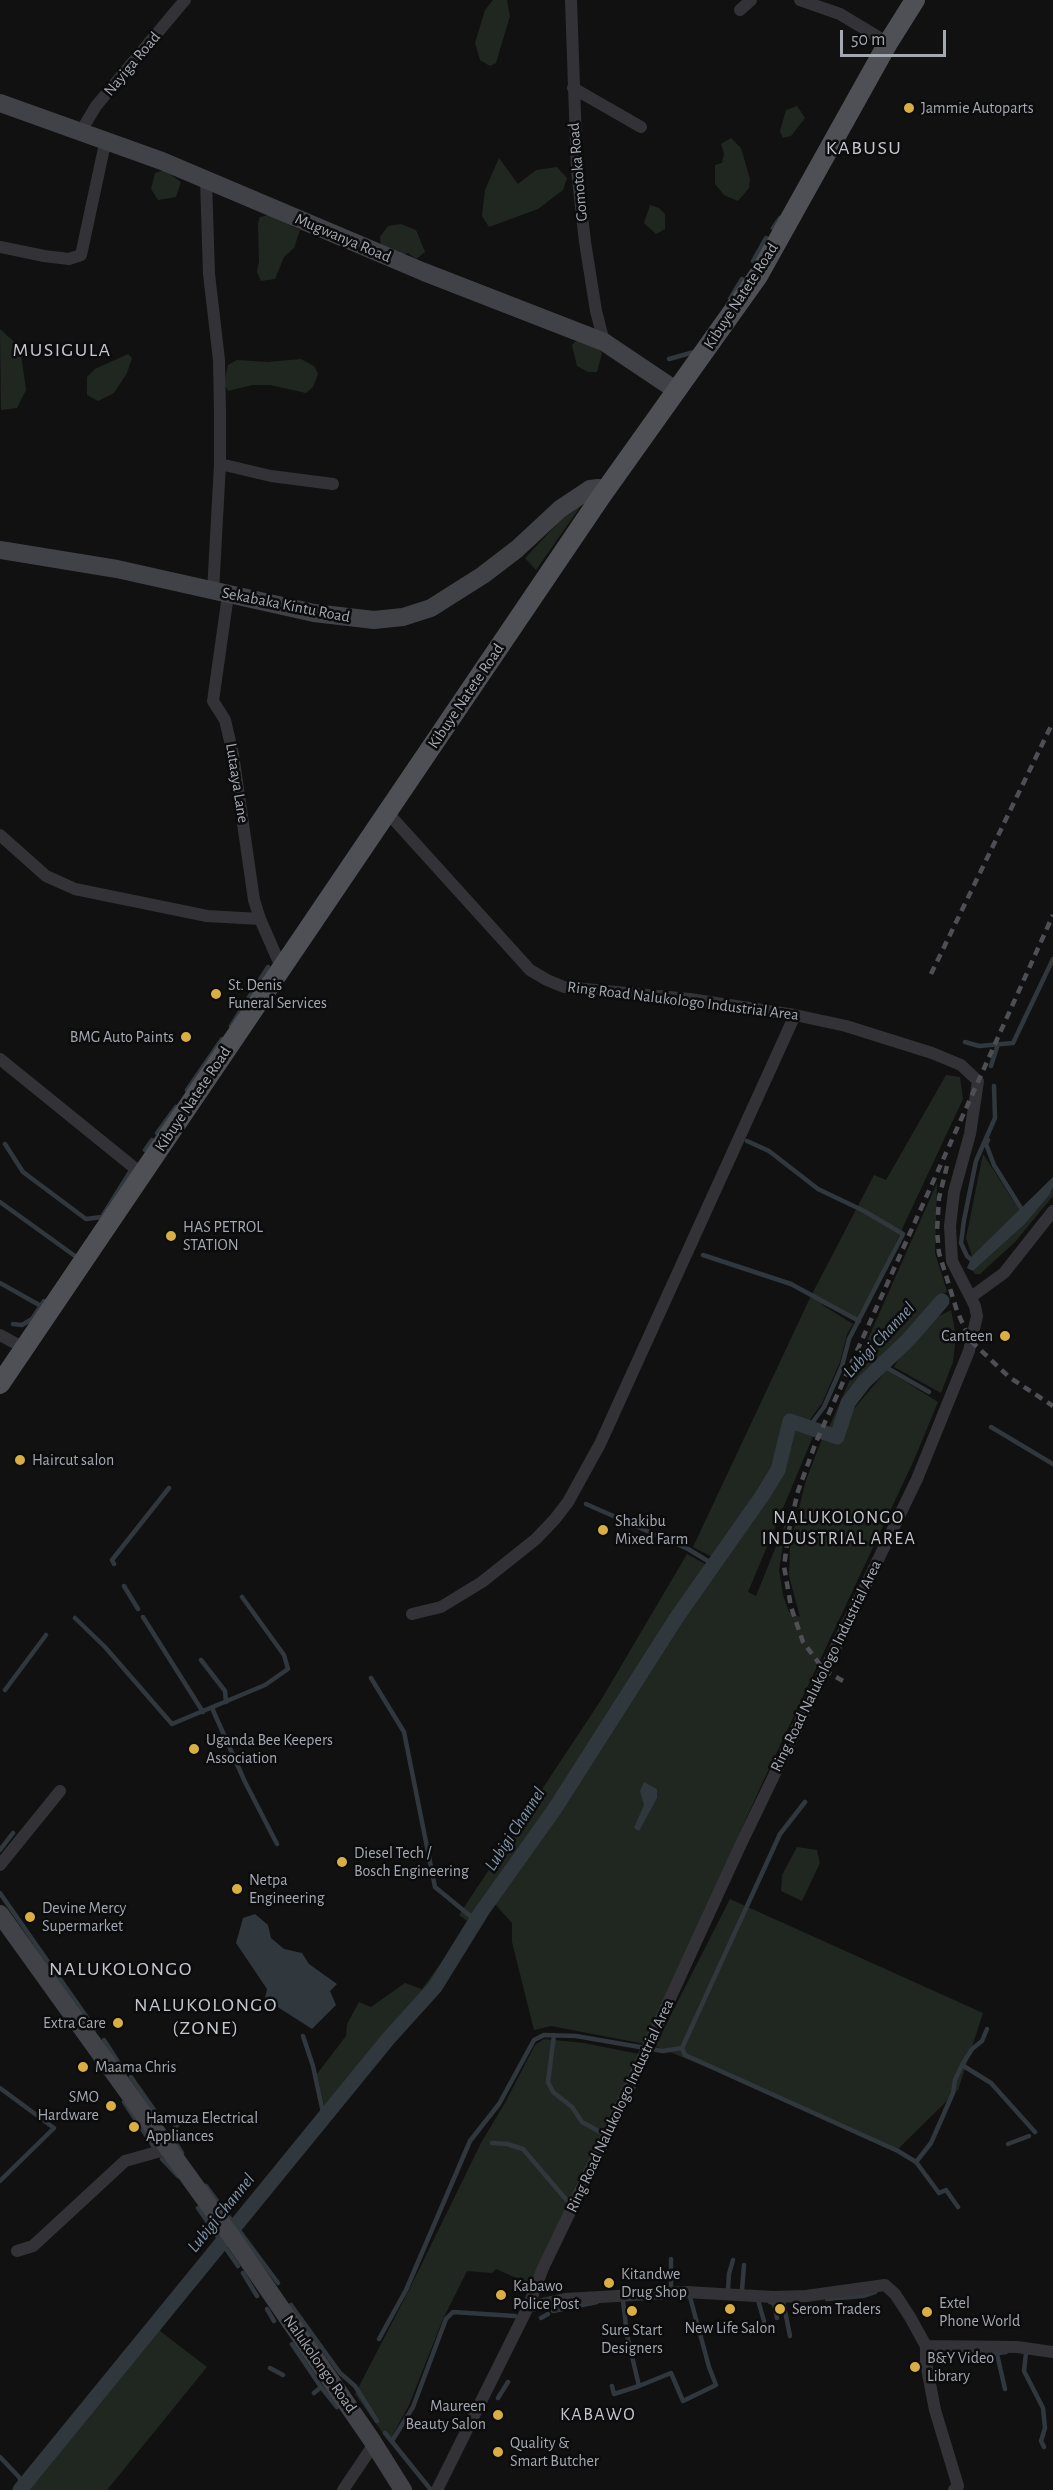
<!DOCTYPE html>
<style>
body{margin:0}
#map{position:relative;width:1053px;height:2490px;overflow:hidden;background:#111112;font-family:"Alegreya Sans",sans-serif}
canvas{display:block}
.scale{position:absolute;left:840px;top:30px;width:106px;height:27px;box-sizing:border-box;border:3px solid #a4a8b1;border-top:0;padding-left:8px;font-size:18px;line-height:21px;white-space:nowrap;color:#a4a8b1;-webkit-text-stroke:4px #0c0c0d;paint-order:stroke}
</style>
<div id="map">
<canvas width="1053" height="2490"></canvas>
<div class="scale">50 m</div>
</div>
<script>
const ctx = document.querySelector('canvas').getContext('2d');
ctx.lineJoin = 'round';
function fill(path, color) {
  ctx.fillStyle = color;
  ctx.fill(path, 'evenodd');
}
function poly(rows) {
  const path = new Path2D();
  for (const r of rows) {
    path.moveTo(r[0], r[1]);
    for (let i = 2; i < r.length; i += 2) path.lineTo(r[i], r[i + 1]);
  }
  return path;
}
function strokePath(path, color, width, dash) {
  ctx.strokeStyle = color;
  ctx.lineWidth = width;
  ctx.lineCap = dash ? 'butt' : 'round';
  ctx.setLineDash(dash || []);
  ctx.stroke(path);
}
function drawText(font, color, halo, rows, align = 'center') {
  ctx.font = font + ' "Alegreya Sans",sans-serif';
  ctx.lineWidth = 5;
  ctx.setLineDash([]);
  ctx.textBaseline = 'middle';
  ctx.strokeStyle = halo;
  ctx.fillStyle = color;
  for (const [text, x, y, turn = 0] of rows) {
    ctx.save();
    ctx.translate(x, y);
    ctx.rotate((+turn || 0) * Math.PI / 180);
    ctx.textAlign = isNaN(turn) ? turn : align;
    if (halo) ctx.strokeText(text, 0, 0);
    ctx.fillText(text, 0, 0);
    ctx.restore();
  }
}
fill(poly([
 [493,0,507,0,510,16,496,63,490,66,480,60,475,43,485,10],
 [797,106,805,118,791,136,783,138,780,131,786,110],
 [731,138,741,148,750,179,749,188,738,201,724,195,715,184,715,165,722,163,724,154,721,144],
 [499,158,518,184,536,170,557,167,567,178,563,190,538,209,489,227,482,216,485,190],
 [164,170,181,182,176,197,158,200,151,189,155,173],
 [650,205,659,208,665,214,665,229,656,234,644,223],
 [268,215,300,230,294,248,284,257,275,279,261,281,257,272,259,261,258,223,260,217],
 [401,224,416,230,425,252,416,259,408,253,391,259,382,254,380,237,388,226],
 [0,329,20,347,26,390,17,408,1,410],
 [580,337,594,342,602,353,597,372,588,372,577,366,572,345],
 [128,354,132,358,127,373,114,393,98,401,87,395,87,377,95,369],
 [301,359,314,366,318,374,313,387,306,393,270,385,252,385,228,391,224,384,228,365,237,360,268,362],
 [583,503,536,570,525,558,574,506],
 [946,1075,960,1077,963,1099,859,1321,819,1303,853,1324,847,1334,840,1362,822,1403,807,1424,788,1418,774,1470,759,1493,712,1557,693,1547,810,1298,874,1175,886,1180],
 [983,1154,1020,1211,972,1256,966,1238],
 [937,1183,935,1253,947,1291,849,1395,835,1430,829,1427],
 [1053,1187,1053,1196,1015,1242,980,1274,975,1274,973,1271,1025,1224,1051,1193,1049,1192],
 [951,1310,956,1336,953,1362,941,1393,894,1367,903,1352,931,1320],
 [887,1370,938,1402,914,1460,760,1788,645,2044,551,2026,534,2030,512,1942,512,1923,494,1903,562,1808,709,1574,779,1475,792,1427,814,1434,748,1592,756,1596,787,1519,779,1570,783,1595,789,1612,800,1617,789,1576,790,1545,806,1480,822,1439,838,1443,852,1411],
 [687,1554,707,1565,574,1772,470,1923,459,1915,601,1700],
 [797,1847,817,1850,820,1863,802,1901,781,1891,782,1875],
 [730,1899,983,2013,958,2090,895,2152,706,2067,655,2046],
 [466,1929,435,1983,387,2035,325,2110,317,2074,346,2036,347,2024,359,2002,371,2007,405,1983,422,1989],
 [544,2039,584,2043,639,2054,532,2285,496,2269,492,2273,467,2271,443,2319,409,2405,389,2442,355,2394,408,2292,481,2143,506,2101,535,2045],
 [156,2328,207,2367,107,2490,25,2490]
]), '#202721');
fill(poly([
 [1053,1177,1053,1187,1050,1192,1051,1193,1025,1224,973,1271,967,1268,972,1256],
 [644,1782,657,1789,657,1798,639,1831,634,1828,644,1805,640,1791],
 [255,1914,268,1925,271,1938,284,1949,302,1953,309,1964,337,1984,330,1991,336,2005,312,2029,273,2004,267,2007,264,2003,267,1989,236,1943,243,1918]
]), '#30373d');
strokePath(poly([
 [773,228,780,218],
 [753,261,766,238],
 [730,299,742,279],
 [669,359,694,352],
 [231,1026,268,967],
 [965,1042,979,1046,1013,1043,1053,959],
 [991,1066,998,1044],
 [187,1090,222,1039],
 [157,1133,176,1107],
 [988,1140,986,1144,994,1165,1024,1213],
 [747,1141,769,1151,818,1189,864,1211,903,1234,849,1339,842,1366,824,1407,809,1427],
 [5,1144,23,1172,86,1219,102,1217,133,1167],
 [145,1150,152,1140],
 [0,1202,75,1256],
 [703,1255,791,1284,859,1321],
 [974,1262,967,1256,961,1243,964,1220,976,1161,995,1118,994,1086],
 [0,1283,41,1306],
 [13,1324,22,1325,32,1319,44,1301],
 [882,1365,929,1392],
 [991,1427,1053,1464],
 [586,1504,688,1549,713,1564],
 [114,1564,112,1560,169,1488],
 [124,1586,138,1609],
 [143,1617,203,1712],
 [75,1618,105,1647,172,1724,265,1685,288,1669,284,1655,242,1597],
 [201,1660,225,1691,226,1702],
 [371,1678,404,1732,435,1887,469,1915,478,1917],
 [5,1690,46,1635],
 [212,1708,245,1782,277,1844],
 [0,1850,13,1833],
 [0,1893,95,2029],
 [554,2035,548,2082,553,2092,572,2107,582,2122,602,2133],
 [303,2036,313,2066,324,2117],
 [104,2040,120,2065],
 [682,2048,685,2055,898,2151,916,2162,939,2193,946,2190,958,2207],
 [962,2065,972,2049,982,2041,987,2029],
 [131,2077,159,2117],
 [0,2088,54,2128,0,2181],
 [124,2102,154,2147],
 [177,2125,170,2134,182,2153],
 [492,2143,507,2144,523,2149,569,2203,567,2208],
 [1008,2144,1029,2136],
 [162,2159,178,2176],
 [916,2162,931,2143,953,2093,955,2080,962,2065,991,2083,1035,2132],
 [206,2186,278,2283],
 [198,2208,238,2266],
 [243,2273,257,2296],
 [671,2287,671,2259],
 [728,2289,729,2274,733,2260],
 [742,2290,744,2265],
 [827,2299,863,2296,875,2292],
 [623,2300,627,2335,639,2386,671,2373,683,2401,716,2385,709,2367,690,2297],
 [758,2300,764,2321],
 [783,2301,790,2336],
 [770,2302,774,2303,777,2318],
 [291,2305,340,2373,355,2386,377,2421],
 [267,2309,274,2321],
 [553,2311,597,2302],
 [541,2318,548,2314],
 [379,2339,406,2290,470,2141,499,2104,534,2040,544,2035,576,2036,663,2051,682,2048,780,1834,805,1802],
 [292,2344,321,2387,314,2393],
 [1026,2353,1024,2371,1043,2408,1045,2428,1041,2441,1044,2447],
 [997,2354,1005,2389],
 [985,2355,1006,2352],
 [932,2362,932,2354,942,2350],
 [270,2368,283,2375],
 [612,2386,614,2394,639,2386],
 [321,2387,337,2407],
 [498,2398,508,2382],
 [385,2433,431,2490],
 [392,2441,413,2407,446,2319,453,2312,515,2316],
 [0,2457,19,2477,23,2487]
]), '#30373d', 4.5);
strokePath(poly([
 [20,2490,388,2039,435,1987,482,1911,554,1810,677,1617,762,1496,778,1470,790,1421,837,1437,848,1403,864,1382,908,1340,942,1301]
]), '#30373d', 15);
strokePath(poly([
 [571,0,577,171,585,242,596,311,604,342],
 [800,0,840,14,888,43],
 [740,10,751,0],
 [573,88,641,127],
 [81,131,96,106,185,0],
 [206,180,209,274,219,360,220,412,220,464,213,592],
 [0,247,44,256,69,259,81,255,106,139],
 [220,464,271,476,333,484],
 [228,595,213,701,225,720,233,754,254,900,260,919,282,969],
 [387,812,530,970,547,980,564,987,690,999,795,1015,846,1026,932,1053,961,1065,978,1081,970,1134,954,1192,950,1226,952,1261,975,1306,977,1316,969,1351,917,1479,740,1846,612,2125,543,2268,528,2307,437,2490],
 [0,835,46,876,75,889,207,916,260,919],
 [0,1059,142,1174],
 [971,1297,1004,1273,1053,1211],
 [0,1335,24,1348],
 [412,1614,441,1607,482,1582,536,1539,555,1519,568,1502,600,1444,795,1015],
 [0,1865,60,1791],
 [17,2251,33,2246,125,2161,168,2149],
 [528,2307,565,2299,686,2292,773,2297,806,2296,885,2285,895,2294,910,2317,926,2346,1017,2347,1053,2352],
 [926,2346,926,2363,935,2410,958,2486,954,2490],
 [343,2490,374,2444]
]), '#333337', 12);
strokePath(poly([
 [0,103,162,161,424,272,604,342,677,391],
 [0,550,117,569,314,613,374,620,403,617,431,608,483,575,517,549,560,509,590,489,598,488,602,495],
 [0,1914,234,2240,371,2439,403,2490]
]), '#414247', 18);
strokePath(poly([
 [0,1384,602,495,758,276,888,43,915,0]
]), '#4f5056', 20);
strokePath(poly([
 [931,974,1053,722],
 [947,1166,939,1198,937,1231,939,1253,957,1311,967,1333,972,1342,1009,1377,1053,1406],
 [843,1681,824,1670,803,1642,791,1607,784,1566,789,1530,798,1491,816,1442,1053,915]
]), '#4e4f54', 4.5, [8, 6]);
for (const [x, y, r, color] of [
 [909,108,6,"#d9ae42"],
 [216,994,6,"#d9ae42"],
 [186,1037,6,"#d9ae42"],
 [171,1236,6,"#d9ae42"],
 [1005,1336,6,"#d9ae42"],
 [20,1460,6,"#d9ae42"],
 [603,1530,6,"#d9ae42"],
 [194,1749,6,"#d9ae42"],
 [342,1862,6,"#d9ae42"],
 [237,1889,6,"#d9ae42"],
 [30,1917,6,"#d9ae42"],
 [118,2023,6,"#d9ae42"],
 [83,2067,6,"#d9ae42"],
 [111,2106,6,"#d9ae42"],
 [134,2127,6,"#d9ae42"],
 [609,2283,6,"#d9ae42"],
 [501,2295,6,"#d9ae42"],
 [730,2309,6,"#d9ae42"],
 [780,2309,6,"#d9ae42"],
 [632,2311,6,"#d9ae42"],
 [927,2312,6,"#d9ae42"],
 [915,2367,6,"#d9ae42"],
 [498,2415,6,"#d9ae42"],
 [498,2452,6,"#d9ae42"]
]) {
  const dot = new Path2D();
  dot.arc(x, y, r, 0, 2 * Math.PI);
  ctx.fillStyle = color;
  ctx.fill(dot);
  strokePath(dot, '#0c0c0d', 2);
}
drawText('16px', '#a4a8b1', '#0c0c0d', [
 ["Nayiga Road",132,64,-50],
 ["Gomotoka Road",578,172,-95],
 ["Mugwanya Road",343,238,23],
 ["Kibuye Natete Road",741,296,-57],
 ["Sekabaka Kintu Road",286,605,11],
 ["Kibuye Natete Road",466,696,-56],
 ["Lutaaya Lane",237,783,81],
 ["Ring Road Nalukologo Industrial Area",683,1001,7],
 ["Kibuye Natete Road",193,1099,-56],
 ["Ring Road Nalukologo Industrial Area",826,1666,-64],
 ["Ring Road Nalukologo Industrial Area",620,2106,-65],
 ["Nalukolongo Road",320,2364,55]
]);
drawText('16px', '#a4a8b1', '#0c0c0d', [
 ["Jammie Autoparts",921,108],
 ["St. Denis",228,985],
 ["Funeral Services",228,1003],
 ["BMG Auto Paints",174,1037,"right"],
 ["HAS PETROL",183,1227],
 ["STATION",183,1245],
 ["Canteen",993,1336,"right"],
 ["Haircut salon",32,1460],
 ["Shakibu",615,1521],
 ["Mixed Farm",615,1539],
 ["Uganda Bee Keepers",206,1740],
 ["Association",206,1758],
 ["Diesel Tech /",354,1853],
 ["Bosch Engineering",354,1871],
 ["Netpa",249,1880],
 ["Engineering",249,1898],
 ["Devine Mercy",42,1908],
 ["Supermarket",42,1926],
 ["Extra Care",106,2023,"right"],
 ["Maama Chris",95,2067],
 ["SMO",99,2097,"right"],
 ["Hardware",99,2115,"right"],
 ["Hamuza Electrical",146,2118],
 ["Appliances",146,2136],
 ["Kitandwe",621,2274],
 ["Drug Shop",621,2292],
 ["Kabawo",513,2286],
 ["Police Post",513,2304],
 ["Extel",939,2303],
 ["Phone World",939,2321],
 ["Serom Traders",792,2309],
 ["New Life Salon",730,2328,"center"],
 ["Sure Start",632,2330,"center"],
 ["Designers",632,2348,"center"],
 ["B&Y Video",927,2358],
 ["Library",927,2376],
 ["Maureen",486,2406,"right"],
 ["Beauty Salon",486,2424,"right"],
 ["Quality &",510,2443],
 ["Smart Butcher",510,2461]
], 'left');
drawText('italic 18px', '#7f93a9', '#0c0c0d', [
 ["Lubigi Channel",879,1340,-47],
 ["Lubigi Channel",515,1829,-57],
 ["Lubigi Channel",221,2213,-51]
]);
ctx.letterSpacing = '1.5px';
drawText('18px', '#c5c7ce', '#0c0c0d', [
 ["NALUKOLONGO",839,1518],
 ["INDUSTRIAL AREA",839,1539],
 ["KABAWO",598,2415]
]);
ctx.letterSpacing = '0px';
ctx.letterSpacing = '1.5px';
drawText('20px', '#c5c7ce', '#0c0c0d', [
 ["KABUSU",864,148],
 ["MUSIGULA",62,350],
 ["NALUKOLONGO",121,1969],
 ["NALUKOLONGO",206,2005],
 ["(ZONE)",206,2028]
]);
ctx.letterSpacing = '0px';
</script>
